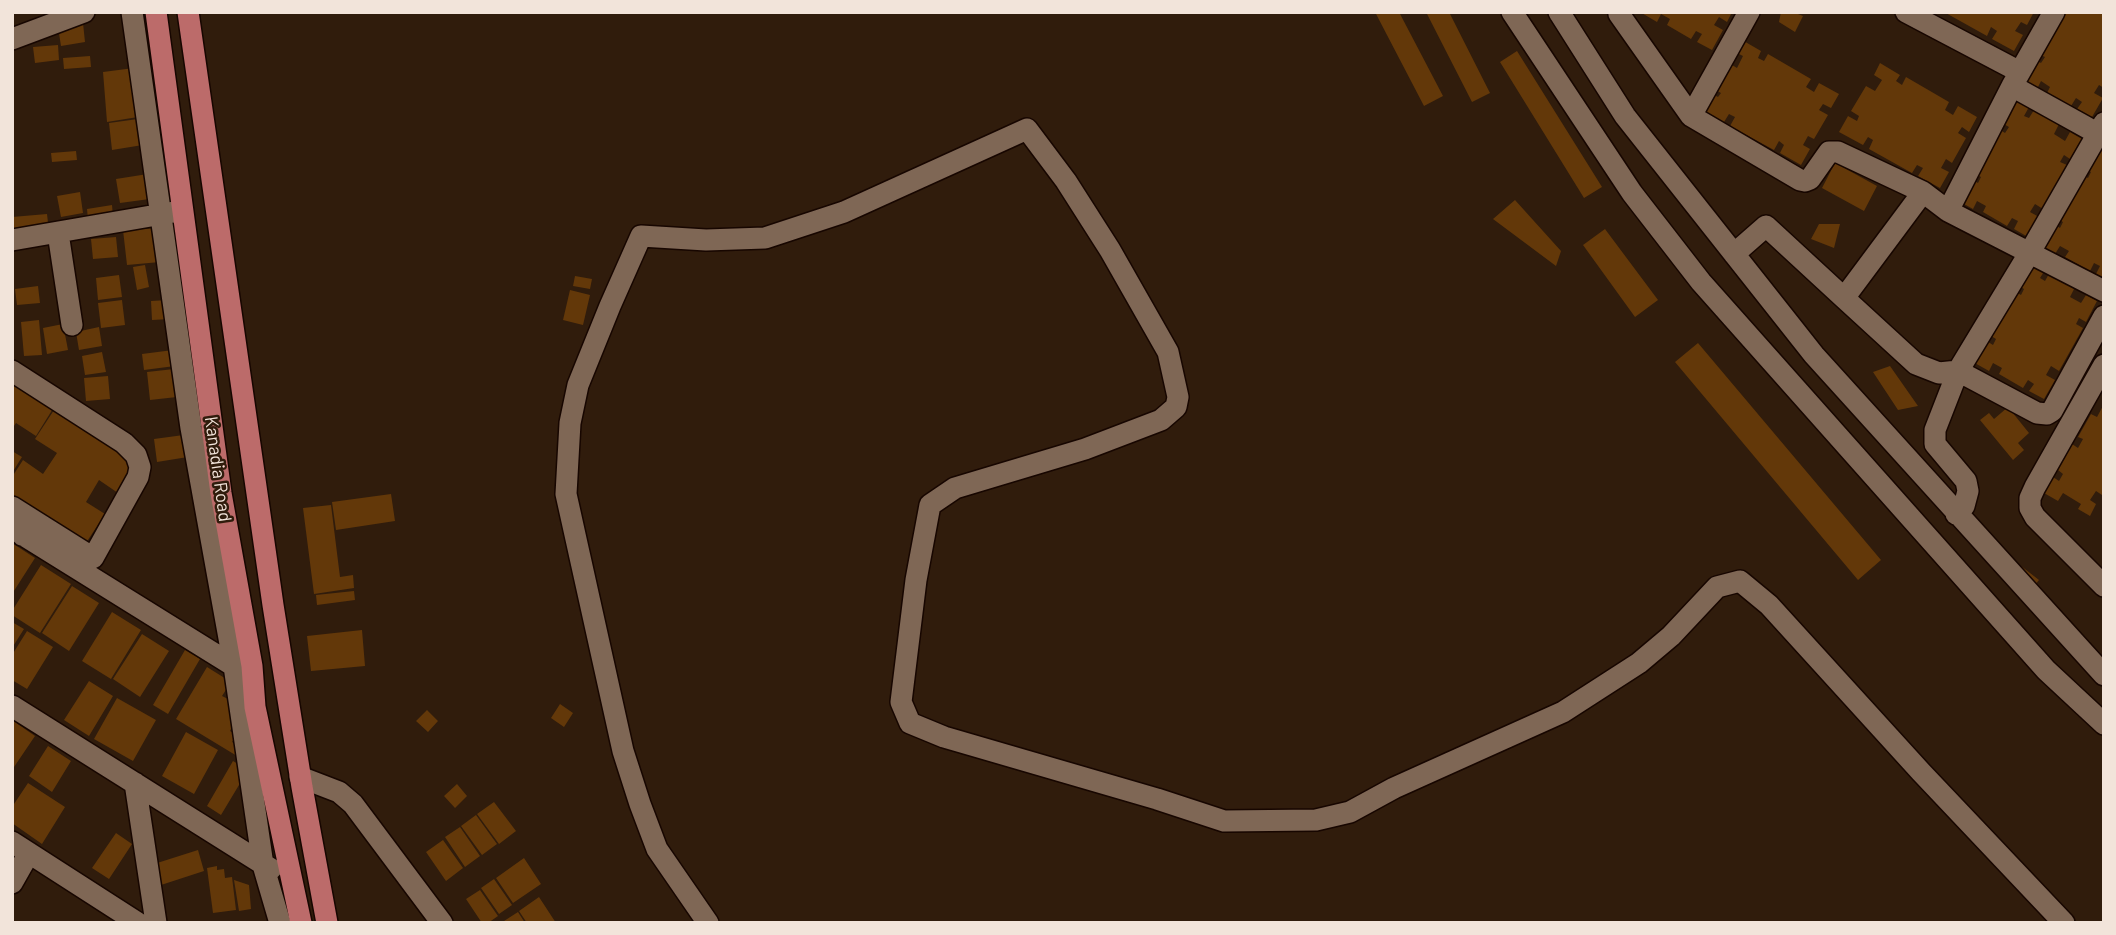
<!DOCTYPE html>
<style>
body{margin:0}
#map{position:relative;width:2116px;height:935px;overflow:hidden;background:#301c0c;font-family:Barlow,sans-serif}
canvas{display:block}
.frame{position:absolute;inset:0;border:14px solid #f2e4da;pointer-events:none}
</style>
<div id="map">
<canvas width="2116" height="935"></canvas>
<div class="frame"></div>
</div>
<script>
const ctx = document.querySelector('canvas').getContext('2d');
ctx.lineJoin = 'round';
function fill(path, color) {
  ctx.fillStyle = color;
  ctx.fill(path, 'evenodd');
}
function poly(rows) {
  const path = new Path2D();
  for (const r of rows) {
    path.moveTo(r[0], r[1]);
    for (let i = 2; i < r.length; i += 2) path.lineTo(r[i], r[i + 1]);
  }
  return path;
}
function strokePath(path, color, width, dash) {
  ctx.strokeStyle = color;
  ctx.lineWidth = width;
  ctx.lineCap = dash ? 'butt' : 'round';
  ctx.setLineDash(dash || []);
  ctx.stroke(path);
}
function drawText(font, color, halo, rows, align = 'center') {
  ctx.font = font + ' Barlow,sans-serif';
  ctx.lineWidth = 5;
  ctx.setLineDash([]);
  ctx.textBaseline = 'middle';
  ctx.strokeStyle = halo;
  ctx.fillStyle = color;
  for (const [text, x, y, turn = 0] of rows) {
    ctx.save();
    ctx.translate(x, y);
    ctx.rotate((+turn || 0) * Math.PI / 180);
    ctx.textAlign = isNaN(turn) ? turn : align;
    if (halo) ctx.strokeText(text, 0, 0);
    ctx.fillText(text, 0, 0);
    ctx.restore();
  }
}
fill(poly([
 [1375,12,1399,12,1443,96,1424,106],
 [1426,12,1449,12,1490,93,1472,102],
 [1640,12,1732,12,1727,22,1719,17,1714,25,1723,30,1712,50,1697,42,1702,34,1696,31,1691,39,1667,25,1670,19,1661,14,1657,22],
 [1781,12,1793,12,1803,16,1795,32,1779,22],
 [1944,12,2034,12,2027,25,2021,22,2015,31,2023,35,2014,51,1992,39,1997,31,1991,27,1987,36],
 [2058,12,2104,12,2104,88,2099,85,2094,93,2103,98,2092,117,2077,109,2082,102,2076,98,2071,106,2047,93,2050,87,2041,81,2037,89,2021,80,2033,59,2041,63,2045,57,2036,53],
 [83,23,85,42,61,46,58,27],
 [1742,40,1761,51,1758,58,1764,61,1768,54,1811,79,1806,87,1814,92,1819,83,1839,94,1831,108,1823,104,1819,110,1828,115,1814,139,1808,136,1803,145,1810,149,1801,165,1780,153,1784,145,1779,141,1774,150,1730,126,1735,117,1729,114,1724,122,1701,109,1710,93,1718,97,1721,93,1712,88,1727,62,1737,68,1743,56,1735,52],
 [58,45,59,60,35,63,33,47],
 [1517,51,1602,187,1584,198,1500,62],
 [90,56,91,67,64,69,63,58],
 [1880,63,1900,75,1896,81,1902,85,1906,77,1949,102,1945,110,1953,115,1958,106,1977,117,1969,132,1962,127,1958,133,1966,138,1952,163,1946,159,1941,168,1949,172,1940,188,1918,176,1923,168,1917,165,1912,173,1869,149,1873,140,1868,137,1863,145,1839,132,1848,116,1857,121,1859,116,1851,111,1866,86,1875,91,1882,80,1874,75],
 [134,68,138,117,107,122,103,72],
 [2013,98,2029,107,2024,116,2029,118,2034,110,2059,124,2054,134,2065,141,2070,132,2082,139,2070,159,2064,155,2060,162,2067,165,2043,209,2035,204,2030,212,2039,217,2028,237,2014,229,2018,221,2012,218,2007,226,1983,212,1986,206,1977,201,1973,209,1957,200,1969,178,1978,183,1981,177,1972,172,1997,128,2005,133,2009,127,2000,122],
 [145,118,149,144,112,150,109,123],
 [2095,144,2104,148,2104,279,2096,274,2100,266,2094,263,2090,271,2065,257,2069,251,2060,246,2055,254,2039,245,2052,223,2060,228,2063,222,2054,217,2079,173,2088,178,2091,172,2082,167],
 [76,151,77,160,52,162,51,153],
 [1835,163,1877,186,1864,211,1822,188],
 [154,173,157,198,120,203,116,179],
 [80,192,83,213,61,217,57,196],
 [1515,200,1561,251,1556,266,1493,219],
 [112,205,113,216,88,220,87,209],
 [47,214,49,231,12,234,12,217],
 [1819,224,1840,224,1834,248,1811,239],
 [158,228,160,262,127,265,123,230],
 [1605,229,1658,300,1635,317,1583,245],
 [116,237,118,257,93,259,91,239],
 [2029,261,2045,270,2040,278,2045,281,2050,272,2075,287,2070,297,2081,303,2086,295,2097,301,2086,322,2079,318,2076,324,2083,328,2059,371,2051,366,2046,375,2055,380,2044,399,2029,391,2034,384,2028,380,2023,388,1999,374,2002,368,1993,363,1989,371,1973,362,1985,340,1993,345,1996,339,1988,334,2012,290,2021,295,2024,289,2016,284],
 [145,265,149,287,137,290,133,267],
 [119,275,122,297,98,300,96,278],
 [575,276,592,279,590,289,573,286],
 [38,286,40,303,17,305,15,289],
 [570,290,590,295,583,325,563,320],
 [122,300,125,325,101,328,98,303],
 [168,300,170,319,152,320,151,301],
 [39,320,42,355,24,356,21,322],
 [63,324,68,350,47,354,43,328],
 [99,327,102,346,79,350,76,332],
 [1698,343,1881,560,1858,580,1675,362],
 [173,350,175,366,144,370,142,354],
 [102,352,106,372,85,375,82,356],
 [1890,366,1918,406,1898,410,1873,372],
 [183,368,186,396,150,400,147,372],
 [108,376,110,399,86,401,84,378],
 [12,380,54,407,36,436,16,423,12,429],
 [2104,404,2104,491,2102,495,2096,491,2090,500,2096,504,2090,516,2078,509,2081,504,2063,493,2058,501,2044,493,2053,477,2059,481,2063,474,2058,470,2072,444,2078,448,2083,439,2078,437,2091,414,2097,417],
 [2008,407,2029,433,2018,443,2024,450,2013,460,1980,420,1989,413,1994,419],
 [54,410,137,464,118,493,99,480,86,502,105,514,84,546,12,499,12,477,23,460,43,474,57,453,35,439],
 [191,434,194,456,157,462,154,439],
 [12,451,22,457,12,473],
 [391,494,395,521,336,530,332,502],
 [331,505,340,577,353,575,354,588,314,594,303,508],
 [12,543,35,558,12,594],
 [2012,559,2039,580,2034,586],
 [41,565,71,584,40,633,12,615,12,611],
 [72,586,99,603,69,651,42,633],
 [354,591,355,600,317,605,316,595],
 [112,612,141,630,111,679,82,661],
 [12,622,24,629,12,648],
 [362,630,365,666,311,671,307,636],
 [27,631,53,647,27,689,12,680,12,655],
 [142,634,169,651,140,697,113,679],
 [185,650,200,659,168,714,153,705],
 [207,667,231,682,222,696,230,700,233,715,230,720,234,723,230,731,237,735,232,742,242,748,237,756,176,719],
 [89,681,113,696,89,736,64,720],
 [117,698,156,720,133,761,94,739],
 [560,704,573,713,564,727,551,718],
 [427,710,438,721,428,732,416,721],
 [12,720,35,736,12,770],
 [186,732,218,750,194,794,162,776],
 [48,746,71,761,52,792,29,776],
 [233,761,248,770,221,815,207,806],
 [28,783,65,807,42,844,12,823,12,807],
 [457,784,467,796,455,808,444,796],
 [494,802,516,831,499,844,477,814],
 [476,815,497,844,482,855,461,826],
 [460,827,480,856,465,867,445,837],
 [116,833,132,844,109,879,92,868],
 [443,840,463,868,446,881,426,852],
 [198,850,204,871,161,885,154,864],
 [524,858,541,884,513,903,496,878],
 [217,866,217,870,224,869,225,878,232,877,236,910,213,913,207,868],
 [494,879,512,905,499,914,481,888],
 [234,880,249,885,251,909,239,911],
 [480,890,498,916,488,923,482,923,466,899],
 [539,897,556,923,527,923,519,911],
 [518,912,525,923,505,923,504,921]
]), '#633809');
const minor = poly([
 [132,12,191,428,234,666,263,865,280,923],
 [1512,12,1632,193,1701,282,2046,670,2104,724],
 [1559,12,1625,116,1814,355,2104,675],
 [1620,12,1619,14,1691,116],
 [1749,12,1691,116,1800,180,1805,181,1810,179,1829,152,1838,152,1923,192],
 [1906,12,2020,72],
 [2054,12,2012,86,1948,211,2104,291],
 [12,39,84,12],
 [2012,86,2104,137],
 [1948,211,1923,192,1844,298,1916,364,1939,373,1958,371,2037,413,2047,414,2052,411,2104,316],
 [58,233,72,325],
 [12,240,174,212],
 [1734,254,1766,226,1844,298],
 [2104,365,2035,487,2030,498,2030,508,2035,517,2104,586],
 [12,371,124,443,136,455,140,467,138,477,93,558,31,519,22,535],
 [12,507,31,519],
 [1956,514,1964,506,1968,491,1966,481,1935,444,1935,430,1958,371,2030,252,2104,123],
 [12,528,234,666,243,666],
 [12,706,271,869],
 [300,777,339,792,353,804,442,923],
 [135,783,156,923],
 [12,842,138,923],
 [12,883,29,853],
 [708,923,657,849,640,804,623,751,566,494,570,423,578,385,610,306,641,236,706,240,765,238,844,212,1027,129,1066,181,1110,250,1168,352,1178,397,1176,407,1161,420,1085,449,955,488,930,505,916,580,901,702,910,723,944,737,1157,799,1224,821,1316,820,1350,812,1394,788,1563,712,1639,663,1671,636,1717,587,1740,581,1769,605,1921,772,2064,923]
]);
const major = poly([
 [156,12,221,493,252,666,255,707,301,923],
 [188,12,273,605,302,787,327,923]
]);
strokePath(minor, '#170600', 24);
strokePath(major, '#170600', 24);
strokePath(minor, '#7f6755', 21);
strokePath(major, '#bc6b6a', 21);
drawText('18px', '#f2e4da', '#301c0c', [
 ["Kanadia Road",218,469,82]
]);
</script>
